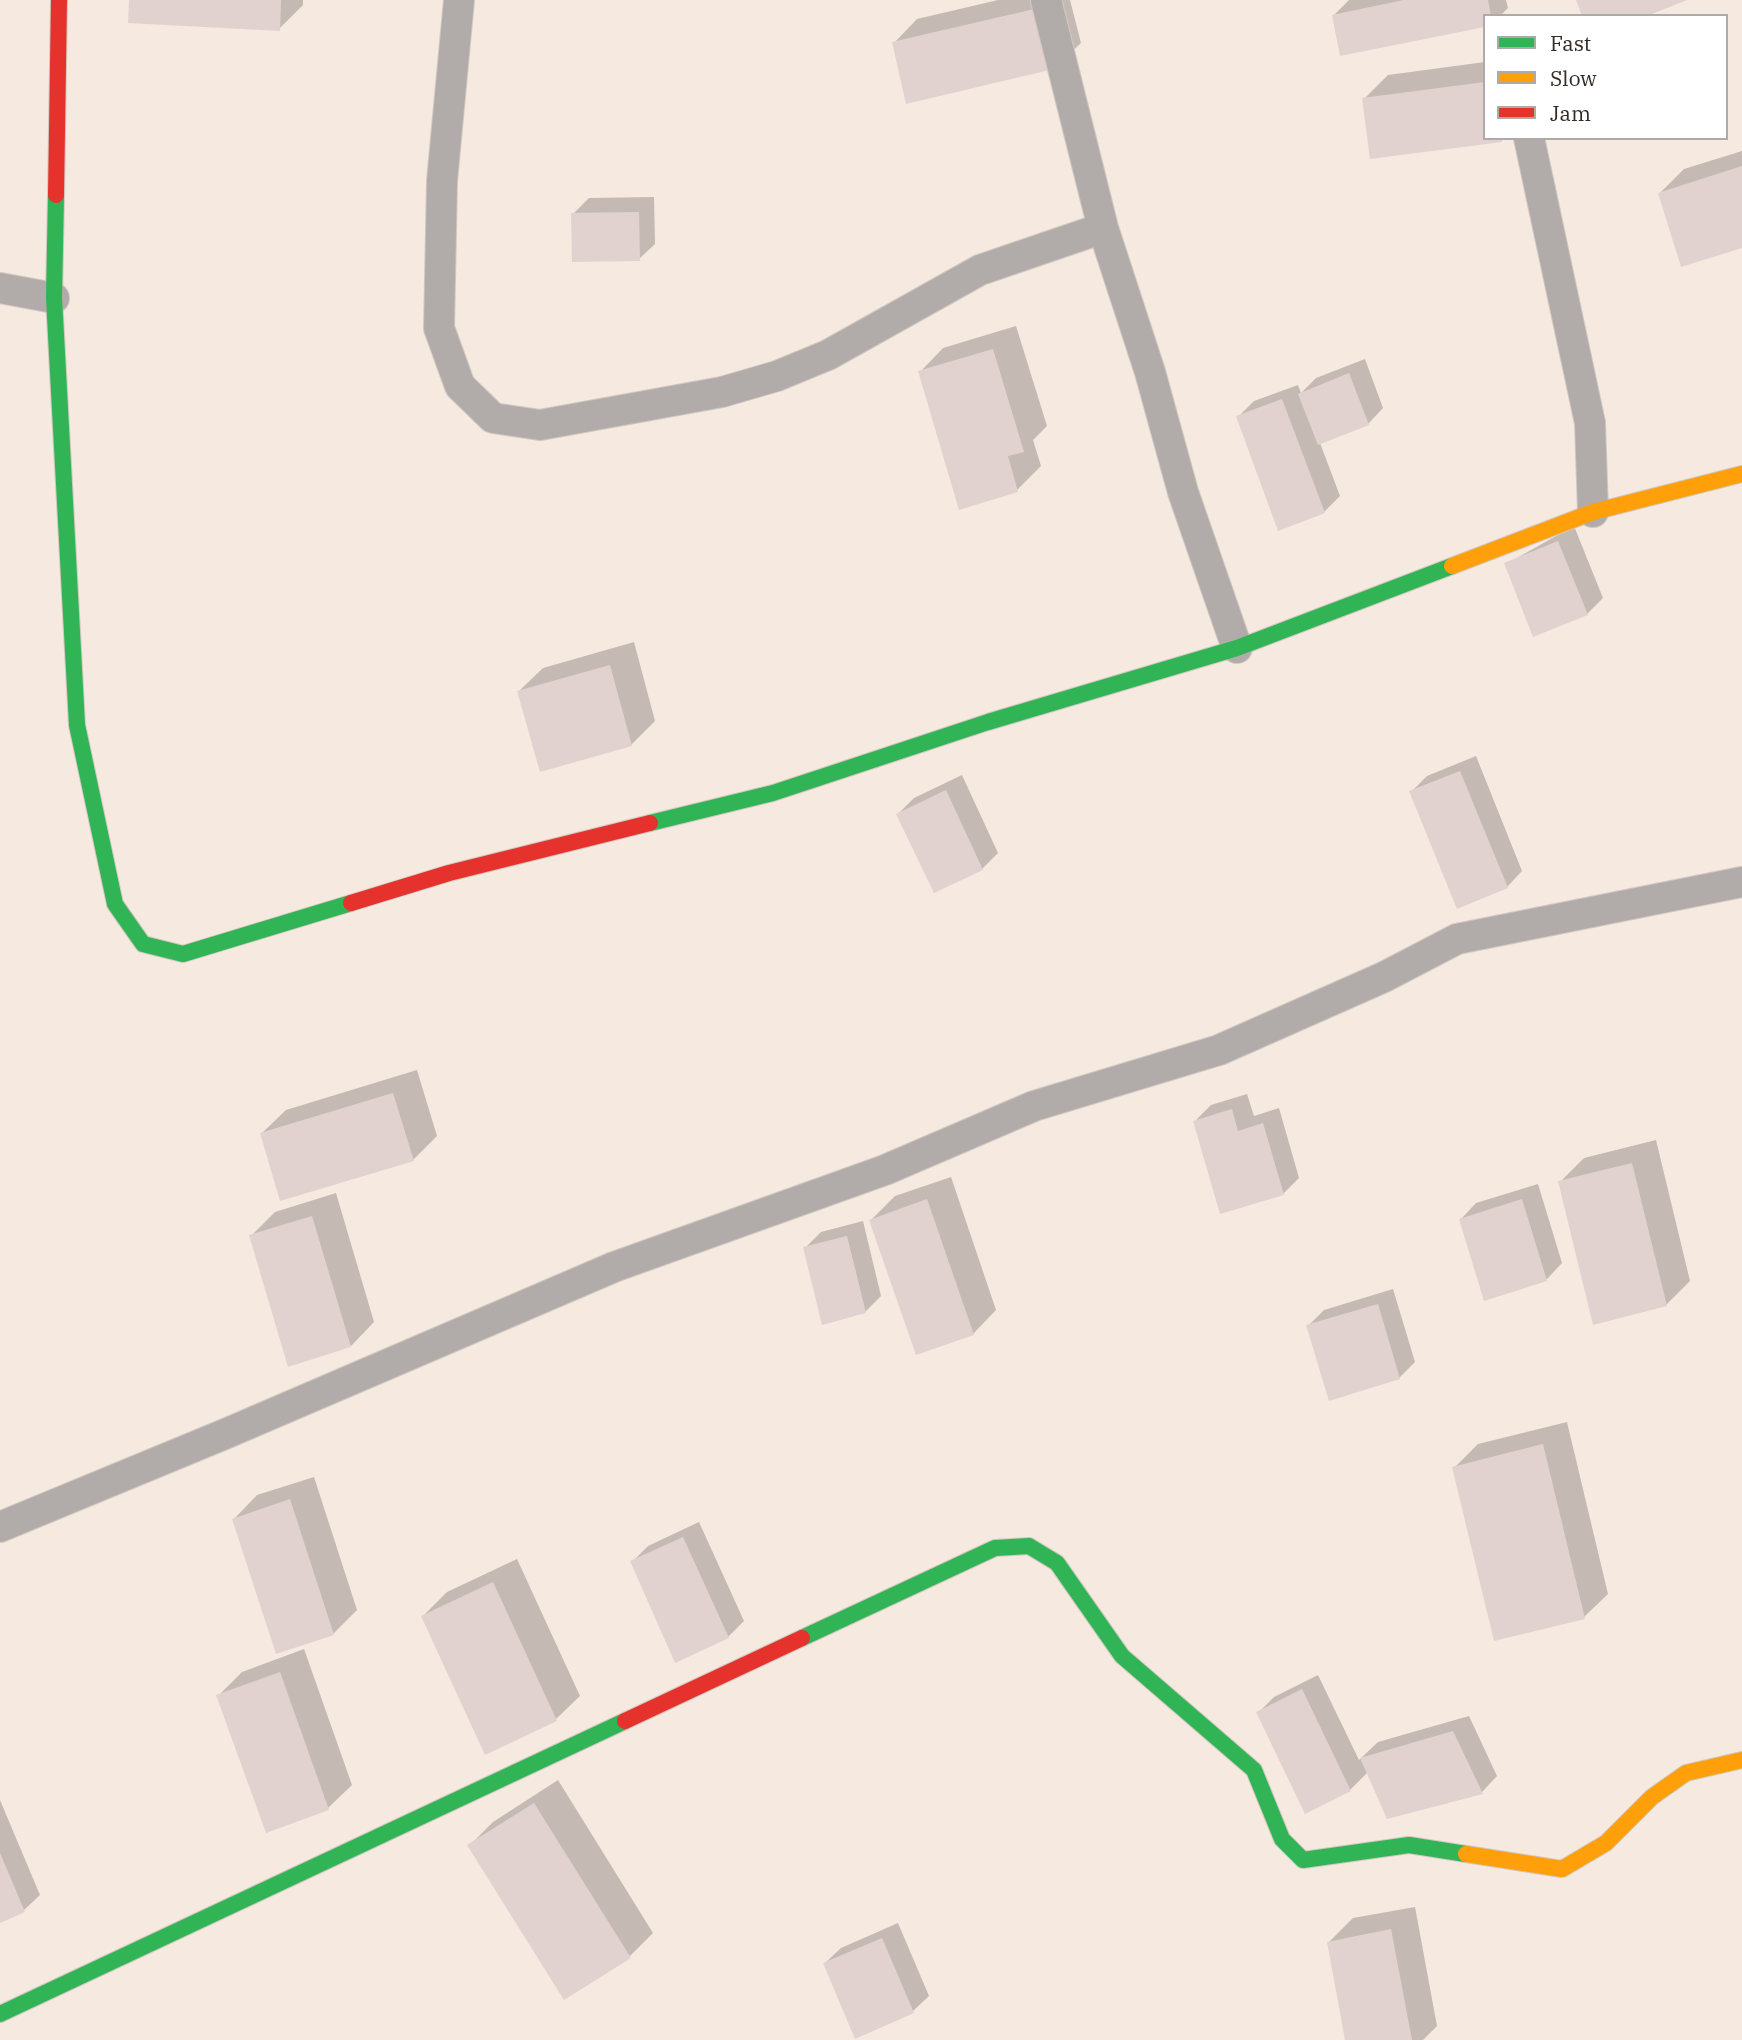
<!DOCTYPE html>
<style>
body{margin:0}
#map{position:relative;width:1742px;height:2040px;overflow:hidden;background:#f5e9e0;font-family:"IBM Plex Serif",serif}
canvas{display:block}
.legend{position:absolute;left:1483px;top:14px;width:245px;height:126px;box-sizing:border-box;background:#fff;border:2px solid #adaaa8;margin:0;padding:9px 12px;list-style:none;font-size:21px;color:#332b25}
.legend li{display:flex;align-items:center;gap:14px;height:35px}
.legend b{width:35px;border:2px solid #adaaa8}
</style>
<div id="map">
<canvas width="1742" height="2040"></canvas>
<ul class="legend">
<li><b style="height:9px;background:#30b455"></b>Fast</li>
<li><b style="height:9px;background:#ff9f0a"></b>Slow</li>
<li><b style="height:9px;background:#e5322d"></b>Jam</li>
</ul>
</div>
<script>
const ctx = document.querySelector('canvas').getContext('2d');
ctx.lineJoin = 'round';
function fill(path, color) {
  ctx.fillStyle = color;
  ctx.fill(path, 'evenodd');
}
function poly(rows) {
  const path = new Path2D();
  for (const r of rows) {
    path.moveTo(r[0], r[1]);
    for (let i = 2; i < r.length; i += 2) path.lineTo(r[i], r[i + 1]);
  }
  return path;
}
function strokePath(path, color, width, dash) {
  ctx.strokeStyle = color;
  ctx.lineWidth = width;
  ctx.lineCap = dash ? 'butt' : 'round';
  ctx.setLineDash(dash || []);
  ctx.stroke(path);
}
fill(poly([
 [131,0,303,0,303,5,279,29],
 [998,0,1070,0,1081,43,1057,66,894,43,917,19],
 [1349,0,1506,0,1508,8,1500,16,1334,15],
 [1485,62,1485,138,1504,138,1501,141,1372,157,1364,99,1388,75],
 [1742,151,1742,246,1660,193,1684,169],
 [654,197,655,244,639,259,573,214,589,198],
 [1016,326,1047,426,1033,440,1041,466,1017,490,960,508,920,372,943,348],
 [1365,359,1383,408,1368,424,1320,443,1340,496,1324,512,1238,417,1254,401,1298,385,1301,393,1316,378],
 [1574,526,1603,598,1587,614,1506,564],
 [634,642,655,721,631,745,519,691,543,668],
 [1476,756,1522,871,1507,887,1411,792,1427,776],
 [962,775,998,853,982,869,898,814,914,798],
 [417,1070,437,1136,413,1160,262,1133,286,1110],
 [1247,1094,1254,1116,1279,1108,1299,1178,1283,1194,1195,1121,1211,1105],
 [1656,1140,1690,1281,1666,1305,1560,1182,1584,1158],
 [951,1177,996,1310,973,1334,871,1220,895,1196],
 [1538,1184,1562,1263,1547,1279,1485,1299,1461,1219,1476,1203],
 [336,1193,374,1322,351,1346,251,1236,275,1212],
 [863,1221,881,1296,865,1312,805,1248,821,1232],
 [1393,1289,1415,1362,1399,1378,1308,1326,1324,1310],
 [1567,1422,1608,1594,1584,1617,1454,1468,1478,1444],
 [314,1477,357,1610,333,1634,234,1519,257,1495],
 [699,1522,744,1621,728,1637,632,1562,648,1546],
 [517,1559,580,1696,556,1719,423,1616,447,1592],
 [304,1649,352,1785,328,1808,218,1696,242,1672],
 [1318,1675,1359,1760,1378,1742,1469,1716,1497,1776,1482,1792,1368,1772,1350,1790,1258,1713,1274,1697],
 [558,1780,653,1933,630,1956,469,1846,493,1822],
 [0,1800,40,1895,24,1910,0,1921],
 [1415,1907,1437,2026,1423,2040,1347,2040,1329,1942,1353,1918],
 [898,1923,929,1996,913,2011,825,1963,841,1948]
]), '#0003');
fill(poly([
 [129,0,281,0,280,31,128,23],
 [1404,0,1488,0,1491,16,1485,16,1485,27,1340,56,1332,15],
 [1576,0,1687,0,1647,16,1582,16],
 [1043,7,1058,68,906,104,892,42],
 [1485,82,1485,138,1501,138,1502,142,1370,159,1362,98],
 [1742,166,1742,248,1681,267,1658,193],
 [639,212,640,261,572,262,571,213],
 [993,349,1024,452,1008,456,1018,492,959,510,918,371],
 [1349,373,1369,425,1318,445,1298,394],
 [1282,399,1325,513,1278,531,1236,416],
 [1558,541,1588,615,1533,637,1504,563],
 [610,665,632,746,540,772,517,691],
 [1460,771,1508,888,1457,909,1409,791],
 [946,790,983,870,934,893,896,814],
 [393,1093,414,1161,280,1201,260,1133],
 [1232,1109,1238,1131,1263,1123,1284,1195,1220,1214,1193,1121],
 [1632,1163,1667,1306,1593,1325,1558,1181],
 [927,1199,974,1335,916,1355,869,1220],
 [1522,1199,1547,1281,1484,1301,1459,1219],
 [312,1216,351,1347,288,1367,249,1235],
 [847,1236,866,1313,822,1325,803,1247],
 [1378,1304,1400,1379,1329,1401,1306,1325],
 [1543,1444,1585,1619,1494,1641,1452,1467],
 [290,1499,334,1635,276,1654,232,1519],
 [683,1537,729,1638,675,1663,630,1561],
 [493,1582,557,1721,485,1755,421,1616],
 [280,1672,329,1810,266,1833,216,1695],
 [1302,1689,1351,1791,1305,1814,1256,1712],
 [1453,1731,1483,1794,1387,1819,1360,1758],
 [534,1803,631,1958,564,2000,467,1845],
 [0,1853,25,1912,0,1923],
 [1391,1929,1412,2040,1345,2040,1327,1942],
 [882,1938,914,2013,855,2039,823,1963]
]), '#e1d2d0');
const street = poly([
 [459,0,442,181,439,328,460,386,493,418,540,425,722,392,777,376,828,355,980,270,1103,228],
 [1046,0,1103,228,1150,372,1183,492,1237,648],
 [1529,138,1590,423,1593,512],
 [0,288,54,298],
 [0,1527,225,1434,614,1267,885,1170,1034,1106,1219,1050,1384,977,1457,939,1742,882]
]);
const fast = poly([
 [56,195,54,298,77,725,115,904,143,944,183,954,351,903],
 [650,823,773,793,988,722,1237,648,1452,566],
 [802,1638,995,1548,1029,1546,1057,1563,1122,1656,1254,1770,1282,1839,1303,1860,1409,1845,1466,1854],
 [0,2014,625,1721]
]);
const slow = poly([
 [1452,566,1593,512,1742,474],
 [1466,1854,1562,1869,1606,1843,1652,1797,1686,1773,1742,1760]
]);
const jam = poly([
 [56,195,59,0],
 [351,903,449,873,650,823],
 [625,1721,802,1638]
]);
strokePath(street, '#d0c8c0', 32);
strokePath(fast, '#d0c8c0', 18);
strokePath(slow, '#d0c8c0', 18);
strokePath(jam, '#d0c8c0', 18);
strokePath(street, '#b1acaa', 30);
strokePath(fast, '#30b455', 16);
strokePath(slow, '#ff9f0a', 16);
strokePath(jam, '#e5322d', 16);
</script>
